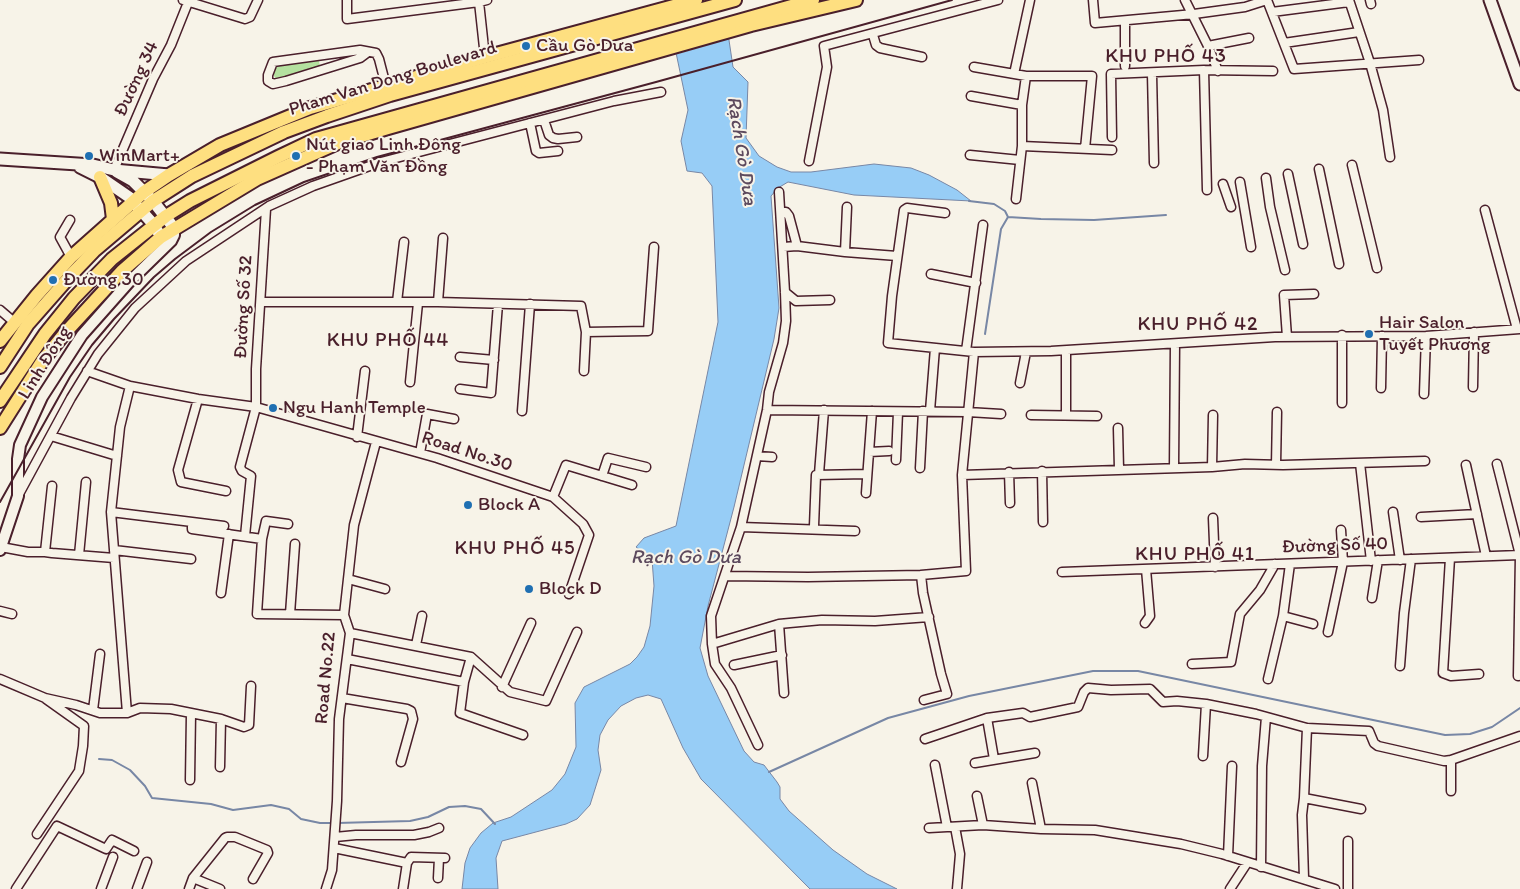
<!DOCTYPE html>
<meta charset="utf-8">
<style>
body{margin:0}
canvas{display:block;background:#f7f3e8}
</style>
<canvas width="1520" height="889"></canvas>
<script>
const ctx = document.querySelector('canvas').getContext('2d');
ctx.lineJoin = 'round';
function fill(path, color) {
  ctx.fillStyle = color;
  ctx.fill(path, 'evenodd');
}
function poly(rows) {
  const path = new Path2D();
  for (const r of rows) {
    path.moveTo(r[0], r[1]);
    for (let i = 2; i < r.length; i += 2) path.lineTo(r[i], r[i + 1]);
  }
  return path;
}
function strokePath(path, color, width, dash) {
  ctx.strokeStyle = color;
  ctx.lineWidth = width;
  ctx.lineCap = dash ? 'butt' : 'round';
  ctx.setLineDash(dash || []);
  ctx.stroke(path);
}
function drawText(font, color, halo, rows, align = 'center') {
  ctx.font = font + ' Itim,sans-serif';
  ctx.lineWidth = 4;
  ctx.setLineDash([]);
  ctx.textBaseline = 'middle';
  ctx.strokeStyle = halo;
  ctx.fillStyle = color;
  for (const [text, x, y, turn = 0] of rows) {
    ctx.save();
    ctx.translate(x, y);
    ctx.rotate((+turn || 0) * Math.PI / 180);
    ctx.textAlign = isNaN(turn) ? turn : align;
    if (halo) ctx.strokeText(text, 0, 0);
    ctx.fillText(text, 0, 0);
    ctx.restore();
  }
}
fill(poly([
 [318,61,319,61,320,67,280,79,276,79,272,73,275,67,277,66]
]), '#b4e19f');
const water = poly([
 [665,0,723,0,733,67,748,82,746,138,759,156,777,167,791,172,811,172,874,164,911,168,929,175,957,190,971,201,854,195,788,182,778,188,771,196,779,308,774,339,734,507,708,606,700,648,708,676,744,751,754,762,764,765,777,782,780,787,780,799,789,811,833,850,867,874,897,889,810,889,701,779,683,748,661,699,648,695,636,698,621,706,608,720,600,735,598,750,601,770,590,805,577,819,566,824,502,841,496,858,498,889,462,889,465,863,470,848,481,833,493,823,511,817,552,790,565,774,576,747,575,703,584,687,630,664,637,657,644,647,650,626,654,586,652,559,636,547,644,538,676,526,718,322,712,186,702,173,687,171,681,141,688,110,665,0]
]);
fill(water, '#97cdf6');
strokePath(water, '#7887a5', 1);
fill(poly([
 [682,0,725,0,731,38,674,55,663,5]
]), '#f7f3e8');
strokePath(poly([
 [969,201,994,204,1005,211,1008,217,1041,219,1094,220,1166,215],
 [985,334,1001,229,1008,217],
 [99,759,112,760,130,770,145,786,152,798,211,804,233,810,271,805,289,809,301,819,320,823,332,823],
 [769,772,888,718,969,696,1093,671,1138,671,1445,735,1470,734,1492,727,1520,708],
 [337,823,410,821,428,817,449,807,465,806,481,809,495,824]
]), '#7887a5', 2);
const minor = poly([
 [183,0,245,19,250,17,258,0],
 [347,0,347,19,479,2],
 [1093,0,1095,23,1194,14,1245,7,1267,0],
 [1185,0,1208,46,1218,71],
 [1267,0,1294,69,1419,60],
 [1349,0,1370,63,1383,110,1390,157],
 [1370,0,1371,4],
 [1272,12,1349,2],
 [1125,21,1125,66],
 [873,35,876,45,880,48,922,57],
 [1284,43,1359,32],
 [1208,46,1249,38],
 [368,52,360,58,286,81,273,84,268,81,268,75,273,62,360,50,376,53,379,59,386,86],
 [485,57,479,2,487,0],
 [974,67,1026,76,1092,76,1085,149],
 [1204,70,1207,190],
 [1014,74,1030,0],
 [1152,74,1154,163],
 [971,96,1022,105],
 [544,120,549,135,553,138,558,139,577,137],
 [530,123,536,151,539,153,558,151],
 [1112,137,1111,74,1204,70,1273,71],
 [1022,146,1112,150],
 [970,155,1020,160],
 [809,161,827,67,824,46,998,0],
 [1352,165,1377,268],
 [1319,169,1339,264],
 [114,170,153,79,171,45,189,0],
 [1288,174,1303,244],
 [1266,178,1270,207,1285,270],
 [1240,182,1251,247],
 [1223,184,1231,207],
 [1016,199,1022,146,1022,105,1026,76],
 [1485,210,1517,329],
 [781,212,786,212,789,216,797,246],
 [945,213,907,208,904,210,892,296,888,343,974,352,1051,351,1275,337,1426,336,1520,329],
 [70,220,60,237,71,257],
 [783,247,797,246,845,252,897,256],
 [845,252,847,207],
 [931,274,976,283],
 [785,292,796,301,830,300],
 [261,302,438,302,581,306,586,332,648,331,654,247],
 [397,302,404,242],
 [438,302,443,238],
 [0,310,14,322],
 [1342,335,1342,403],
 [1287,337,1284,295,1314,294],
 [966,351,983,225],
 [460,357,494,360],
 [87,371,130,386,198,399,256,407,437,458,553,497,583,524,589,535,569,594],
 [584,371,586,332],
 [410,382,418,303],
 [1020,383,1026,352],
 [1473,387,1474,332],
 [1381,388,1382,336],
 [460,389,491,393,498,304],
 [1424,394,1426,336],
 [198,399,178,470,181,482,226,491],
 [767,410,968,412,1001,414],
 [522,411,530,304],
 [930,411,935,348],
 [1031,415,1097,416],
 [1066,415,1066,351],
 [1118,428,1119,469],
 [51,436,117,456],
 [357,437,365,371],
 [869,452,889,451],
 [420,453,427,414,454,419],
 [757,456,772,457],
 [896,460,898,412],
 [1360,463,1371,561],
 [1497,464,1520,555,1518,676],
 [1276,465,1277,412],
 [1466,465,1486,556],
 [1212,467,1213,415],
 [920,468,923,411],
 [1174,468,1175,344],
 [1042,471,1043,522],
 [1009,472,1010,503],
 [819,474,824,410],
 [962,475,1212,467,1245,464,1283,465,1425,461],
 [602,476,608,458,646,467],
 [866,493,872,411],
 [19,494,71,398,98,354,135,308,186,261,269,206,313,186,381,162,614,101,661,92],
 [553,497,566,465,632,485],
 [111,512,192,522,192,529,262,539],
 [1393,512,1400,560],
 [1421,517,1477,514],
 [1213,518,1215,567],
 [192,522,224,526],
 [288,524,266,521,262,539,257,614,344,615],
 [814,526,816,475,866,474],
 [741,527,855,531],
 [245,536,251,476,242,471,240,467,256,407,256,369,266,209],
 [1,547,28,552,45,552,52,553,114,558],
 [114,550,191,559],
 [45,552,52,486],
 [79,555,86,482],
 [1450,558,1443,673,1451,676,1479,674],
 [1062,572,1520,555],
 [921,575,923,593,941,674,947,694,924,700],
 [726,576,808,577,921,575,966,571,962,475,974,352],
 [348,579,385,589],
 [221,593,229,534],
 [1372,598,1378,560],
 [0,611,12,614],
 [290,614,295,544],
 [1283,616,1313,624],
 [1145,623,1150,616,1146,569],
 [779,624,784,693],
 [1328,632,1343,562,1341,530],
 [350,633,471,657,510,692,546,701,577,632],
 [712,644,779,624,822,620,875,621,929,617],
 [416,645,422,616],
 [471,657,464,682,460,713,523,735],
 [347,659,464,682],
 [1192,664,1231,662,1240,614,1260,590,1275,564],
 [734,665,782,655],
 [1400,666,1404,613,1411,559],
 [0,679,45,698,76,705,100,713,127,713,140,708,171,709,221,719,244,727,249,725,251,686],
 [1268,679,1283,616,1290,564],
 [502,687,531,623],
 [342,698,407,709,411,711,413,719,401,762],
 [93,710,100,654],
 [127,713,111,512,120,427,130,386],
 [987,718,994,759],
 [925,739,987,718,1023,713,1030,717,1078,707,1084,692,1088,688,1111,690,1150,689,1163,702,1177,701,1206,704,1256,714,1307,728,1369,731,1374,743,1378,746,1444,761,1451,760,1520,736],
 [758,745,731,688,715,664,712,644,711,616,741,527,767,410,769,392,783,343,786,321,785,292,779,192],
 [1203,756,1206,704],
 [975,763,1035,753],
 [935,765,947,827],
 [220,767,221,719],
 [190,780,191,714],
 [1032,783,1041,829],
 [1451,791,1451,760],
 [977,796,983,825],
 [1304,798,1361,809],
 [955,827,960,854,957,889],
 [929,828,983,825,1041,829,1095,830,1181,844,1222,854,1335,889],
 [37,834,79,771,83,746,84,726,46,699],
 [335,837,356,835,414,835,429,832,439,828],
 [334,848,407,863],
 [1228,856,1232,766],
 [1261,867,1262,766,1266,717],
 [193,878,220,889],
 [438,878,439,858],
 [1304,878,1302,815,1304,798,1307,728],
 [16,889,57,826,106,849,112,840,134,851],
 [101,889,113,857],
 [137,889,147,862],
 [189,889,193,878,225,838,227,837,235,837,267,850,268,853,253,879],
 [326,889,332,870,337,801,339,719,350,633,344,615,354,525,376,442],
 [403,889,407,863,411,857,445,858],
 [1230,889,1247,863],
 [1348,889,1348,841]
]);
const tertiary = poly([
 [0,550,18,496,18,459,20,445,42,397,82,335,129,282,171,241,174,235,174,228]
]);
const secondary = poly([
 [1490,0,1520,84],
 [0,159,93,165,114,170,169,175],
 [80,167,100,177,129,197,154,225,158,232],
 [117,172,133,181,153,201,174,228]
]);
const primary = poly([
 [100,177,111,203,113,219],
 [0,341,37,295,71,257,134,201,144,192,169,175,220,145,310,108,485,57,696,0],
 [0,428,43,360,65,333,122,271,161,237,257,179,338,143,388,128,751,25,856,0]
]);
const trunk = poly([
 [0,367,28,324,72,274,94,251,153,201,192,176,284,132,327,116,390,95,735,0],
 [0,401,45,334,74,298,112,259,166,216,190,201,278,157,316,139,813,0]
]);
strokePath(minor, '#4a1f2b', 11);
strokePath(tertiary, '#4a1f2b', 14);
strokePath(secondary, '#4a1f2b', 15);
strokePath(primary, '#4a1f2b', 16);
strokePath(trunk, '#4a1f2b', 16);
strokePath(minor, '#f7f3e8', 8);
strokePath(tertiary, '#f7f3e8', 10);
strokePath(secondary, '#f7f3e8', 11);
strokePath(primary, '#fedf80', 12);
strokePath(trunk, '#fedf80', 12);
strokePath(poly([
 [0,502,70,377,92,345,114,319,154,277,175,259,211,232,255,205,304,182,377,157,656,82,952,0]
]), '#4a1f2b', 2);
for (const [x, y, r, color] of [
 [526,46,5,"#1f6fb2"],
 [89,156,5,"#1f6fb2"],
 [296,156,5,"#1f6fb2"],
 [53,280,5,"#1f6fb2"],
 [1369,334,5,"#1f6fb2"],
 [273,408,5,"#1f6fb2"],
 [468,505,5,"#1f6fb2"],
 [529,589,5,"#1f6fb2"]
]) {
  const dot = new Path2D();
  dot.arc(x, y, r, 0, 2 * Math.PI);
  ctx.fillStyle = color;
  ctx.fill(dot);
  strokePath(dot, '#f7f3e8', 2);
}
drawText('19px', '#4a1f2b', '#f7f3e8', [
 ["Cầu Gò Dưa",536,46],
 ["Nút giao Linh Đông",306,145],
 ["- Phạm Văn Đồng",306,167],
 ["WinMart+",99,156],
 ["Đường 30",63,280],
 ["Hair Salon",1379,323],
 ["Tuyết Phương",1379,345],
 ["Ngu Hanh Temple",283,408],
 ["Block A",478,505],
 ["Block D",539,589]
], 'left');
drawText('19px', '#4a1f2b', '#f7f3e8', [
 ["Đường 34",137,79,-65],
 ["Pham Van Dong Boulevard",393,79,-17],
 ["Đường Số 32",244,307,-87],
 ["Linh Đông",45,363,-58],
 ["Road No.30",467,452,18],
 ["Đường Số 40",1335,546,-2],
 ["Road No.22",326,678,-85]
]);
ctx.letterSpacing = '1px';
drawText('20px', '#4a1f2b', '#f7f3e8', [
 ["KHU PHỐ 43",1166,57],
 ["KHU PHỐ 42",1198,325],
 ["KHU PHỐ 44",388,341],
 ["KHU PHỐ 45",515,549],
 ["KHU PHỐ 41",1195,555]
]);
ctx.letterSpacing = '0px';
drawText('italic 20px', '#5d4a5e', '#f7f3e8', [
 ["Rạch Gò Dưa",741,151,81],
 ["Rạch Gò Dưa",686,558]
]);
</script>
